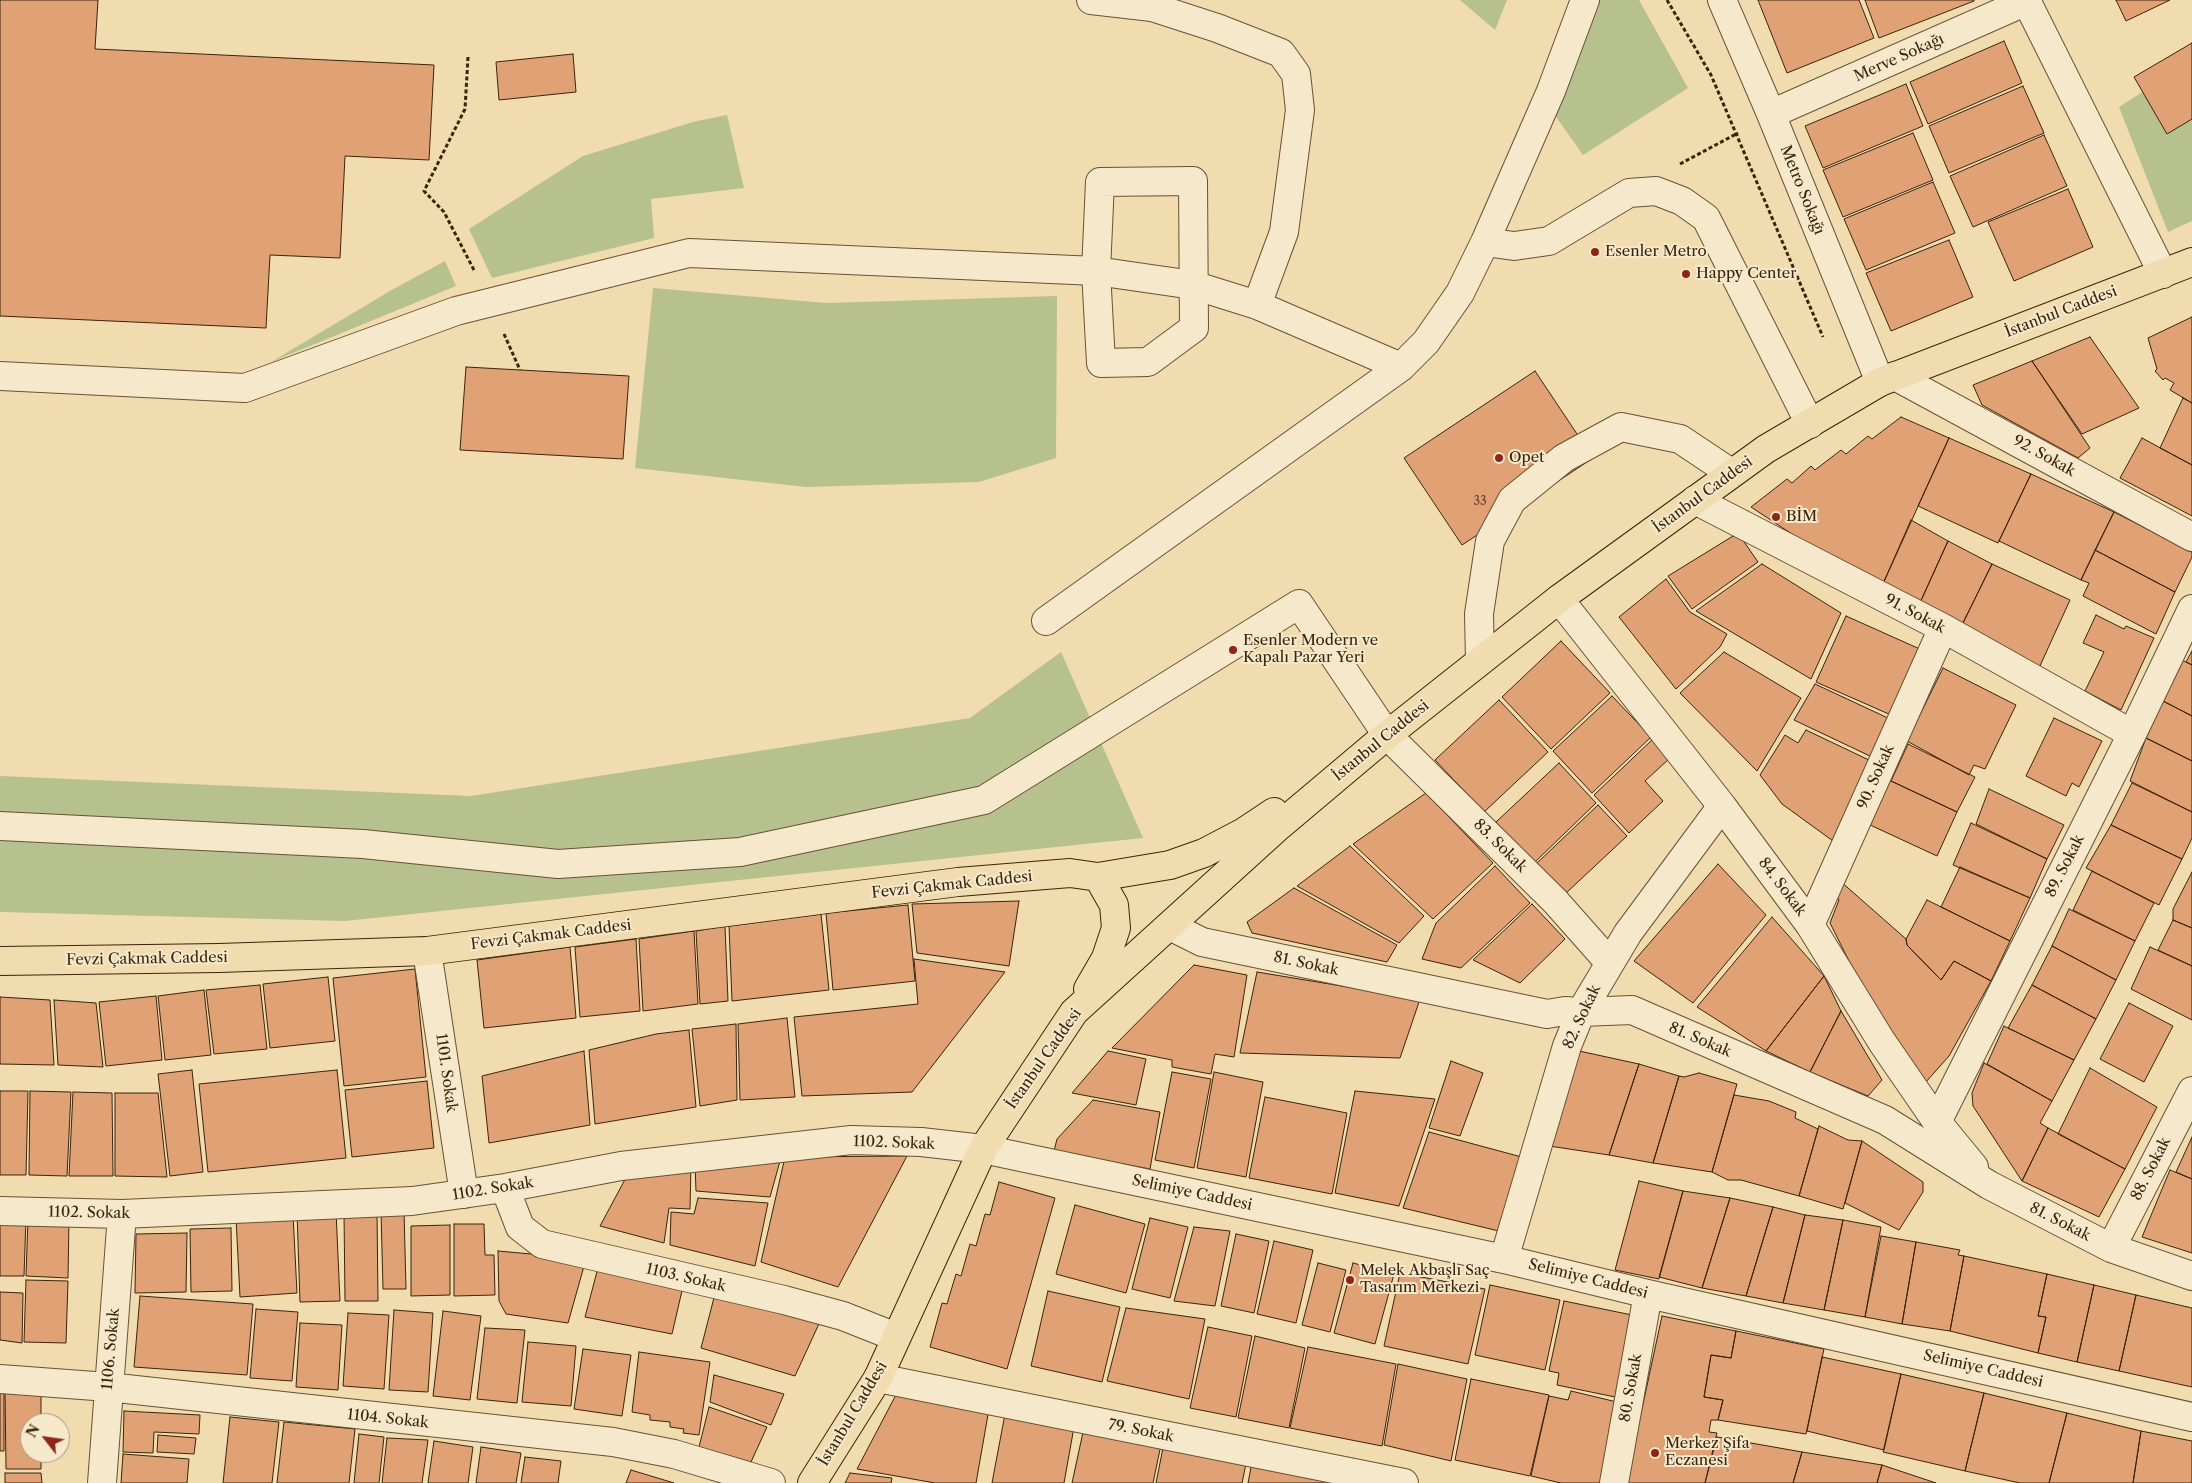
<!DOCTYPE html>
<meta charset="utf-8">
<style>
body{margin:0}
#map{position:relative;width:2192px;height:1483px;overflow:hidden;background:#f0dcaf;font-family:"Libre Caslon Text",serif}
canvas{display:block}
.north{position:absolute;left:20px;top:1413px;width:50px;height:50px;box-sizing:border-box;background:#f5e8cb;border:1px solid #ab997f;border-radius:50%;rotate:300deg;font-size:14px;font-weight:700;line-height:20px;text-align:center;color:#3c230c}
.north::after{content:'';display:block;margin:auto;width:18px;height:22px;background:#8f2418;clip-path:polygon(50% 0,100% 100%,50% 72%,0 100%)}
</style>
<div id="map">
<canvas width="2192" height="1483"></canvas>
<div class="north">N</div>
</div>
<script>
const ctx = document.querySelector('canvas').getContext('2d');
ctx.lineJoin = 'round';
function fill(path, color) {
  ctx.fillStyle = color;
  ctx.fill(path, 'evenodd');
}
function poly(rows) {
  const path = new Path2D();
  for (const r of rows) {
    path.moveTo(r[0], r[1]);
    for (let i = 2; i < r.length; i += 2) path.lineTo(r[i], r[i + 1]);
  }
  return path;
}
function strokePath(path, color, width, dash) {
  ctx.strokeStyle = color;
  ctx.lineWidth = width;
  ctx.lineCap = dash ? 'butt' : 'round';
  ctx.setLineDash(dash || []);
  ctx.stroke(path);
}
function drawText(font, color, halo, rows, align = 'center') {
  ctx.font = font + ' "Libre Caslon Text",serif';
  ctx.lineWidth = 4;
  ctx.setLineDash([]);
  ctx.textBaseline = 'middle';
  ctx.strokeStyle = halo;
  ctx.fillStyle = color;
  for (const [text, x, y, turn = 0] of rows) {
    ctx.save();
    ctx.translate(x, y);
    ctx.rotate((+turn || 0) * Math.PI / 180);
    ctx.textAlign = isNaN(turn) ? turn : align;
    if (halo) ctx.strokeText(text, 0, 0);
    ctx.fillText(text, 0, 0);
    ctx.restore();
  }
}
fill(poly([
 [1460,0,1507,0,1495,30],
 [1596,0,1639,0,1688,88,1583,155,1554,114],
 [2192,60,2192,221,2168,232,2119,107],
 [727,115,744,188,651,199,654,238,492,278,469,229,583,156,693,122],
 [445,261,456,286,271,362,390,291],
 [653,288,826,303,1057,296,1056,458,979,482,806,487,635,468],
 [1061,652,1143,838,345,921,0,912,0,776,471,796,970,718]
]), '#b7c18d');
const building = poly([
 [0,0,98,0,95,49,434,65,429,160,345,156,340,258,270,255,266,328,0,316,0,0],
 [1758,0,1859,0,1874,38,1787,73,1758,0],
 [1865,0,1974,0,1974,1,1879,38,1865,0],
 [2116,0,2170,0,2126,21,2116,0],
 [2004,41,2022,83,1928,124,1910,82,2004,41],
 [2192,43,2192,119,2167,134,2134,77,2192,43],
 [573,54,576,92,499,100,496,62,573,54],
 [1906,84,1923,126,1823,168,1805,126,1906,84],
 [2023,86,2044,133,1949,173,1929,126,2023,86],
 [1913,133,1933,180,1843,217,1823,170,1913,133],
 [2044,135,2067,186,1973,227,1950,176,2044,135],
 [1933,182,1955,233,1866,270,1844,219,1933,182],
 [2068,189,2093,247,2014,281,1988,222,2068,189],
 [1949,240,1973,297,1891,331,1866,273,1949,240],
 [2192,317,2192,403,2170,390,2174,383,2165,378,2163,380,2155,371,2157,369,2148,338,2192,317],
 [2090,337,2139,408,2082,434,2032,361,2090,337],
 [2032,361,2090,448,2078,458,1982,405,1973,385,2032,361],
 [466,367,629,376,623,459,460,450,466,367],
 [1535,371,1593,458,1462,545,1404,458,1535,371],
 [2183,398,2192,403,2192,465,2160,448,2183,398],
 [1901,417,1949,438,1882,586,1798,538,1751,507,1787,479,1792,483,1811,466,1815,470,1841,450,1846,454,1868,436,1872,439,1901,417],
 [1949,438,2031,474,1998,543,1918,506,1949,438],
 [2142,438,2192,465,2192,516,2120,478,2142,438],
 [2031,474,2114,512,2081,580,1999,541,2031,474],
 [2114,512,2192,552,2192,557,2175,592,2095,550,2114,512],
 [1911,520,1948,541,1919,605,1882,586,1911,520],
 [1738,533,1758,562,1692,609,1668,576,1738,533],
 [1948,541,1992,564,1961,627,1919,605,1948,541],
 [2095,550,2175,592,2156,634,2083,596,2089,583,2081,580,2095,550],
 [1762,564,1841,613,1811,679,1696,611,1762,564],
 [1992,564,2070,600,2039,668,1961,627,1992,564],
 [1666,579,1690,612,1727,634,1720,647,1676,689,1619,617,1666,579],
 [2096,615,2124,629,2126,626,2154,638,2121,710,2085,691,2104,652,2083,643,2096,615],
 [1846,616,1922,650,1891,715,1816,682,1846,616],
 [1561,641,1610,693,1551,749,1502,697,1561,641],
 [2192,651,2192,665,2186,662,2192,651],
 [1724,652,1801,698,1757,771,1680,693,1724,652],
 [2182,660,2192,665,2192,716,2163,701,2182,660],
 [1943,668,2016,705,1985,769,1974,765,1969,775,1907,741,1943,668],
 [1815,684,1890,719,1872,757,1794,720,1815,684],
 [1612,696,1651,737,1592,793,1553,751,1612,696],
 [1499,700,1548,752,1484,812,1435,760,1499,700],
 [2163,701,2192,716,2192,761,2146,738,2163,701],
 [2054,718,2102,741,2079,787,2072,783,2066,796,2026,776,2054,718],
 [1806,730,1871,761,1833,841,1782,804,1760,775,1785,735,1798,743,1806,730],
 [2146,738,2192,761,2192,812,2130,781,2146,738],
 [1653,739,1670,758,1645,781,1663,801,1629,833,1594,795,1653,739],
 [1908,744,1975,777,1957,812,1891,781,1908,744],
 [1559,763,1596,803,1534,863,1496,822,1559,763],
 [1889,780,1957,812,1937,856,1868,824,1889,780],
 [2132,783,2192,812,2192,838,2182,859,2111,825,2132,783],
 [1989,789,2064,825,2047,859,1976,824,1989,789],
 [1426,793,1493,863,1433,919,1353,844,1426,793],
 [1598,805,1627,836,1564,895,1536,864,1598,805],
 [1971,823,2047,859,2030,898,1953,865,1971,823],
 [2111,825,2182,859,2159,905,2086,868,2111,825],
 [1350,846,1424,916,1399,943,1297,886,1350,846],
 [1718,864,1766,915,1693,1003,1634,961,1718,864],
 [1495,866,1530,903,1461,968,1422,959,1436,923,1495,866],
 [1960,867,2030,898,2010,941,1941,907,1960,867],
 [2092,871,2154,903,2135,941,2073,910,2092,871],
 [2192,872,2192,928,2173,920,2173,909,2192,872],
 [1839,880,1906,939,1907,945,1941,980,1954,961,1991,981,1949,1056,1925,1083,1871,1005,1830,923,1839,900,1834,893,1839,880],
 [1294,888,1397,945,1387,962,1252,933,1247,922,1294,888],
 [1927,900,2010,941,1991,981,1954,961,1941,980,1907,945,1906,939,1927,900],
 [1019,901,1009,966,917,953,912,904,1019,901],
 [1532,904,1565,939,1520,983,1473,960,1532,904],
 [908,905,915,981,833,990,826,913,908,905],
 [2069,909,2135,941,2116,980,2052,946,2069,909],
 [821,914,829,990,732,1001,729,926,821,914],
 [1772,917,1824,976,1766,1051,1697,1007,1772,917],
 [2173,920,2192,928,2192,966,2158,950,2173,920],
 [725,926,728,1001,700,1004,696,931,725,926],
 [694,931,698,1004,643,1011,639,939,694,931],
 [636,939,640,1011,580,1017,575,947,636,939],
 [2052,946,2116,980,2096,1019,2032,985,2052,946],
 [570,947,576,1018,484,1028,477,960,570,947],
 [2150,947,2192,966,2192,1020,2131,989,2150,947],
 [914,959,1005,972,912,1092,802,1096,794,1017,918,1004,914,959],
 [1194,965,1247,975,1234,1057,1215,1054,1211,1074,1172,1067,1172,1060,1112,1048,1194,965],
 [415,969,426,1077,344,1086,333,978,415,969],
 [1257,972,1420,999,1400,1058,1240,1053,1257,972],
 [1824,976,1841,1011,1810,1072,1766,1051,1824,976],
 [328,977,335,1041,270,1048,263,984,328,977],
 [260,985,267,1049,214,1054,206,990,260,985],
 [2032,985,2096,1019,2074,1060,2008,1028,2032,985],
 [204,990,211,1055,165,1060,158,996,204,990],
 [156,996,162,1060,106,1066,99,1002,156,996],
 [0,997,50,1000,54,1065,0,1064,0,997],
 [54,1000,96,1003,103,1067,58,1065,54,1000],
 [2129,1003,2173,1026,2144,1082,2100,1059,2129,1003],
 [1841,1011,1882,1080,1868,1096,1810,1072,1841,1011],
 [787,1018,795,1097,740,1100,738,1024,787,1018],
 [736,1024,737,1100,700,1106,692,1029,736,1024],
 [2004,1026,2074,1060,2052,1101,1987,1064,2004,1026],
 [689,1030,696,1107,595,1124,589,1050,656,1034,689,1030],
 [584,1051,590,1125,489,1143,482,1076,584,1051],
 [1108,1051,1146,1059,1136,1105,1072,1093,1108,1051],
 [1579,1051,1639,1064,1609,1155,1549,1146,1579,1051],
 [1451,1061,1483,1073,1460,1136,1429,1128,1451,1061],
 [1984,1063,2052,1101,2040,1123,2048,1128,2022,1181,1973,1106,1972,1093,1984,1063],
 [1639,1064,1679,1076,1653,1163,1609,1155,1639,1064],
 [2090,1068,2157,1107,2125,1169,2058,1134,2090,1068],
 [192,1070,203,1172,170,1176,158,1074,192,1070],
 [337,1070,346,1158,208,1172,199,1084,337,1070],
 [1172,1072,1211,1079,1194,1168,1155,1160,1172,1072],
 [1214,1072,1263,1082,1246,1177,1197,1168,1214,1072],
 [1699,1073,1737,1084,1712,1172,1653,1163,1679,1076,1684,1077,1699,1073],
 [427,1081,434,1148,352,1157,345,1090,427,1081],
 [0,1091,28,1091,26,1175,0,1175,0,1091],
 [30,1091,71,1092,67,1176,29,1175,30,1091],
 [1355,1091,1435,1099,1399,1206,1335,1193,1355,1091],
 [73,1092,112,1093,113,1176,69,1176,73,1092],
 [115,1093,158,1093,167,1177,115,1176,115,1093],
 [1734,1095,1769,1101,1796,1112,1795,1118,1818,1129,1799,1196,1741,1180,1728,1180,1712,1172,1734,1095],
 [1265,1097,1347,1113,1332,1194,1249,1178,1265,1097],
 [1093,1100,1160,1112,1150,1169,1054,1151,1057,1139,1093,1100],
 [1819,1126,1848,1140,1862,1141,1843,1209,1799,1196,1819,1126],
 [2048,1128,2125,1169,2099,1217,2022,1181,2048,1128],
 [1429,1132,1529,1159,1503,1232,1403,1208,1429,1132],
 [2192,1137,2192,1179,2176,1172,2192,1137],
 [1862,1141,1923,1182,1923,1192,1899,1230,1845,1203,1862,1141],
 [782,1154,770,1197,696,1191,695,1163,782,1154],
 [907,1156,838,1287,761,1262,785,1157,907,1156],
 [691,1164,690,1209,669,1208,664,1243,600,1226,629,1172,691,1164],
 [2170,1170,2192,1179,2192,1253,2142,1237,2170,1170],
 [1639,1181,1683,1191,1659,1279,1615,1270,1639,1181],
 [999,1182,1055,1198,1007,1369,930,1347,942,1303,947,1304,956,1274,961,1276,970,1244,976,1246,985,1214,990,1215,999,1182],
 [1683,1191,1730,1198,1702,1288,1659,1277,1683,1191],
 [698,1198,768,1203,755,1266,670,1245,671,1212,694,1214,698,1198],
 [1730,1198,1773,1207,1746,1296,1702,1288,1730,1198],
 [1075,1205,1145,1224,1126,1293,1056,1274,1075,1205],
 [1773,1207,1805,1215,1783,1303,1746,1296,1773,1207],
 [336,1211,340,1301,300,1302,297,1212,336,1211],
 [377,1211,378,1301,345,1301,344,1212,377,1211],
 [381,1211,404,1211,406,1289,383,1289,381,1211],
 [293,1214,297,1293,240,1297,236,1218,293,1214],
 [1805,1215,1843,1220,1824,1310,1783,1303,1805,1215],
 [0,1218,26,1218,24,1276,0,1276,0,1218],
 [1150,1218,1188,1227,1170,1298,1132,1289,1150,1218],
 [28,1219,69,1219,68,1278,26,1276,28,1219],
 [1843,1220,1881,1227,1865,1317,1824,1310,1843,1220],
 [454,1224,484,1224,485,1255,494,1255,495,1295,454,1296,454,1224],
 [450,1225,450,1295,411,1296,411,1226,450,1225],
 [1194,1227,1230,1231,1215,1306,1174,1301,1194,1227],
 [231,1228,232,1291,191,1292,190,1229,231,1228],
 [187,1233,186,1292,135,1293,136,1234,187,1233],
 [1236,1234,1269,1241,1254,1313,1221,1306,1236,1234],
 [1881,1236,1916,1242,1902,1324,1865,1317,1881,1236],
 [1274,1241,1313,1250,1296,1323,1257,1314,1274,1241],
 [1916,1242,1960,1250,1958,1255,1964,1256,1950,1331,1902,1324,1916,1242],
 [498,1251,586,1259,568,1323,506,1314,499,1301,498,1251],
 [1964,1256,2047,1274,2038,1316,2046,1317,2038,1353,1950,1331,1964,1256],
 [1318,1263,1346,1270,1330,1332,1302,1325,1318,1263],
 [1353,1263,1394,1274,1375,1344,1334,1333,1353,1263],
 [599,1264,684,1282,672,1334,585,1317,599,1264],
 [1400,1273,1485,1289,1468,1364,1384,1346,1400,1273],
 [2047,1274,2094,1285,2077,1362,2038,1353,2046,1317,2038,1316,2047,1274],
 [26,1280,68,1281,66,1343,24,1342,26,1280],
 [1490,1285,1560,1300,1545,1370,1475,1355,1490,1285],
 [2094,1285,2136,1295,2119,1371,2077,1362,2094,1285],
 [716,1290,823,1315,795,1376,701,1348,716,1290],
 [1048,1291,1120,1307,1102,1382,1031,1366,1048,1291],
 [0,1292,23,1293,22,1343,0,1340,0,1292],
 [2136,1295,2192,1308,2192,1387,2119,1371,2136,1295],
 [140,1296,253,1304,247,1375,134,1367,140,1296],
 [1564,1301,1632,1315,1615,1397,1557,1385,1559,1373,1549,1371,1564,1301],
 [1126,1308,1205,1319,1189,1399,1107,1381,1126,1308],
 [256,1309,298,1312,292,1381,250,1378,256,1309],
 [394,1310,433,1313,428,1392,389,1390,394,1310],
 [443,1311,481,1316,470,1400,433,1396,443,1311],
 [348,1313,389,1315,384,1389,343,1386,348,1313],
 [1662,1316,1736,1331,1731,1358,1711,1355,1704,1397,1723,1400,1718,1420,1711,1420,1709,1432,1717,1433,1705,1483,1626,1483,1662,1316],
 [300,1323,342,1325,338,1390,296,1387,300,1323],
 [1208,1327,1252,1336,1236,1417,1190,1408,1208,1327],
 [485,1328,525,1330,517,1403,477,1399,485,1328],
 [1736,1331,1824,1349,1806,1434,1718,1420,1723,1400,1704,1397,1711,1355,1731,1358,1736,1331],
 [1255,1336,1305,1348,1289,1428,1238,1418,1255,1336],
 [528,1342,576,1346,571,1406,522,1402,528,1342],
 [1308,1347,1396,1364,1382,1446,1290,1428,1308,1347],
 [583,1349,631,1355,622,1416,574,1409,583,1349],
 [639,1352,710,1362,699,1435,683,1433,684,1429,670,1427,670,1422,650,1420,650,1415,632,1412,639,1352],
 [1822,1357,1901,1374,1884,1450,1807,1431,1822,1357],
 [1398,1364,1467,1379,1451,1461,1384,1445,1398,1364],
 [1901,1374,1984,1393,1965,1471,1883,1452,1901,1374],
 [714,1375,784,1394,771,1425,710,1402,714,1375],
 [1471,1379,1549,1395,1530,1476,1455,1460,1471,1379],
 [0,1388,4,1388,4,1451,0,1451,0,1388],
 [5,1388,41,1388,41,1423,30,1423,30,1453,41,1453,41,1469,6,1469,5,1388],
 [898,1391,989,1409,976,1483,935,1483,857,1469,898,1391],
 [1571,1391,1621,1403,1603,1483,1561,1483,1531,1476,1549,1396,1568,1400,1571,1391],
 [1984,1393,2067,1413,2049,1483,2020,1483,1965,1471,1984,1393],
 [709,1407,767,1427,751,1462,699,1447,709,1407],
 [124,1411,200,1415,199,1434,154,1432,153,1453,123,1452,124,1411],
 [2067,1413,2141,1431,2133,1483,2049,1483,2067,1413],
 [1005,1414,1074,1427,1064,1483,992,1483,1005,1414],
 [230,1417,279,1422,272,1483,223,1483,230,1417],
 [284,1422,355,1429,349,1483,277,1483,284,1422],
 [1085,1423,1162,1440,1153,1483,1072,1483,1085,1423],
 [2141,1431,2192,1441,2192,1483,2133,1483,2141,1431],
 [359,1434,384,1437,379,1483,354,1483,359,1434],
 [158,1435,196,1438,194,1454,157,1452,158,1435],
 [1717,1437,1802,1452,1793,1483,1705,1483,1717,1437],
 [387,1438,428,1440,422,1483,382,1483,387,1438],
 [434,1441,473,1447,468,1483,428,1483,434,1441],
 [1164,1443,1247,1459,1242,1483,1156,1483,1164,1443],
 [481,1447,521,1453,516,1483,476,1483,481,1447],
 [1802,1452,1882,1465,1877,1483,1793,1483,1802,1452],
 [123,1454,189,1459,187,1483,121,1483,123,1454],
 [525,1457,561,1461,558,1483,521,1483,525,1457],
 [1252,1462,1347,1483,1248,1483,1252,1462],
 [1882,1465,1936,1483,1877,1483,1882,1465],
 [631,1470,674,1483,626,1483,631,1470],
 [5,1473,41,1473,42,1483,5,1483,5,1473],
 [850,1473,892,1478,891,1483,845,1483,850,1473]
]);
fill(building, '#e0a275');
strokePath(building, '#3c230c', 1);
const minor = poly([
 [1091,0,1152,7,1217,28,1281,53,1296,74,1300,110,1284,232,1257,305],
 [1722,0,1771,114,1880,382],
 [2026,0,2163,274],
 [1771,114,2027,1],
 [1193,181,1194,328,1148,362,1101,363,1096,271,1100,182,1193,181],
 [1485,242,1514,246,1549,241,1629,193,1656,191,1682,201,1706,218,1810,424],
 [0,376,245,388,456,311,689,253,1096,271,1193,285,1257,305,1401,367],
 [1895,376,2192,537],
 [1695,500,1943,628,2132,734],
 [1559,599,1722,806,1810,925,1882,1042,1937,1122,1974,1167],
 [1046,621,1401,367,1426,342,1460,293,1485,242,1551,91,1585,0],
 [1480,661,1479,614,1490,541,1512,500,1564,458,1621,427,1680,439,1731,473],
 [0,826,363,844,558,864,740,852,984,800,1299,604,1387,735,1555,901,1609,962],
 [1810,925,1943,628],
 [1170,926,1202,942,1547,1014,1565,1011,1581,1012,1632,1010,1885,1120,1989,1185,2111,1248,2192,1276],
 [427,951,464,1194],
 [1937,1122,2132,734,2192,609],
 [505,1188,520,1227,542,1244,784,1300,843,1316,896,1337],
 [0,1211,122,1214,412,1201,505,1188,621,1166,851,1140,921,1142,983,1149,1504,1259,1648,1294,2192,1417],
 [2111,1248,2192,1091],
 [1504,1259,1567,1046,1581,1012,1628,933,1722,806],
 [878,1378,1404,1483],
 [0,1379,108,1387,613,1442,674,1454,771,1483],
 [102,1483,122,1214],
 [1614,1483,1648,1294]
]);
const major = poly([
 [0,961,219,958,427,951,958,882,1070,873,1098,877,1170,865,1204,853,1244,832,1274,812],
 [1088,989,1106,958,1116,928,1114,905,1098,877],
 [812,1483,878,1378,983,1149,1074,1012,1279,826,1387,735,1559,599,1766,449,1880,382,2192,262]
]);
strokePath(minor, '#695135', 30);
strokePath(major, '#3c230c', 30);
strokePath(poly([
 [1667,0,1711,75,1823,337],
 [468,57,465,109,424,191,444,212,475,272],
 [1680,164,1738,133],
 [504,334,520,370]
]), '#3c230c', 3, [4, 2.5]);
strokePath(minor, '#f5e8cb', 28);
strokePath(major, '#f0dcaf', 28);
for (const [x, y, r, color] of [
 [1595,252,5,"#8f2418"],
 [1686,274,5,"#8f2418"],
 [1499,458,5,"#8f2418"],
 [1776,517,5,"#8f2418"],
 [1233,650,5,"#8f2418"],
 [1350,1280,5,"#8f2418"],
 [1655,1453,5,"#8f2418"]
]) {
  const dot = new Path2D();
  dot.arc(x, y, r, 0, 2 * Math.PI);
  ctx.fillStyle = color;
  ctx.fill(dot);
  strokePath(dot, '#f5e8cb', 2);
}
drawText('12px', '#654326', null, [
 ["33",1480,502]
]);
drawText('15px', '#3c230c', '#f5e8cb', [
 ["Merve Sokağı",1899,58,-24],
 ["Metro Sokağı",1802,190,68],
 ["İstanbul Caddesi",2061,312,-21],
 ["92. Sokak",2044,456,29],
 ["İstanbul Caddesi",1703,495,-36],
 ["91. Sokak",1915,614,28],
 ["İstanbul Caddesi",1381,741,-39],
 ["90. Sokak",1876,777,-66],
 ["83. Sokak",1500,846,45],
 ["89. Sokak",2065,866,-63],
 ["Fevzi Çakmak Caddesi",952,885,-6],
 ["84. Sokak",1782,887,53],
 ["Fevzi Çakmak Caddesi",551,935,-7],
 ["Fevzi Çakmak Caddesi",147,959,-1],
 ["81. Sokak",1306,964,12],
 ["82. Sokak",1582,1017,-65],
 ["81. Sokak",1700,1040,23],
 ["İstanbul Caddesi",1044,1059,-55],
 ["1101. Sokak",446,1073,82],
 ["1102. Sokak",894,1143,2],
 ["88. Sokak",2151,1169,-63],
 ["1102. Sokak",493,1189,-9],
 ["Selimiye Caddesi",1192,1193,12],
 ["1102. Sokak",89,1213,1],
 ["81. Sokak",2060,1222,27],
 ["1103. Sokak",686,1278,13],
 ["Selimiye Caddesi",1588,1279,14],
 ["1106. Sokak",111,1349,-85],
 ["Selimiye Caddesi",1983,1369,13],
 ["80. Sokak",1631,1388,-80],
 ["İstanbul Caddesi",853,1414,-59],
 ["1104. Sokak",388,1419,6],
 ["79. Sokak",1141,1431,11]
]);
drawText('15px', '#3c230c', '#f5e8cb', [
 ["Esenler Metro",1605,252],
 ["Happy Center",1696,274],
 ["Opet",1509,458],
 ["BİM",1786,517],
 ["Esenler Modern ve",1243,641],
 ["Kapalı Pazar Yeri",1243,658],
 ["Melek Akbaşlı Saç",1360,1271],
 ["Tasarım Merkezi",1360,1288],
 ["Merkez Şifa",1665,1444],
 ["Eczanesi",1665,1461]
], 'left');
</script>
